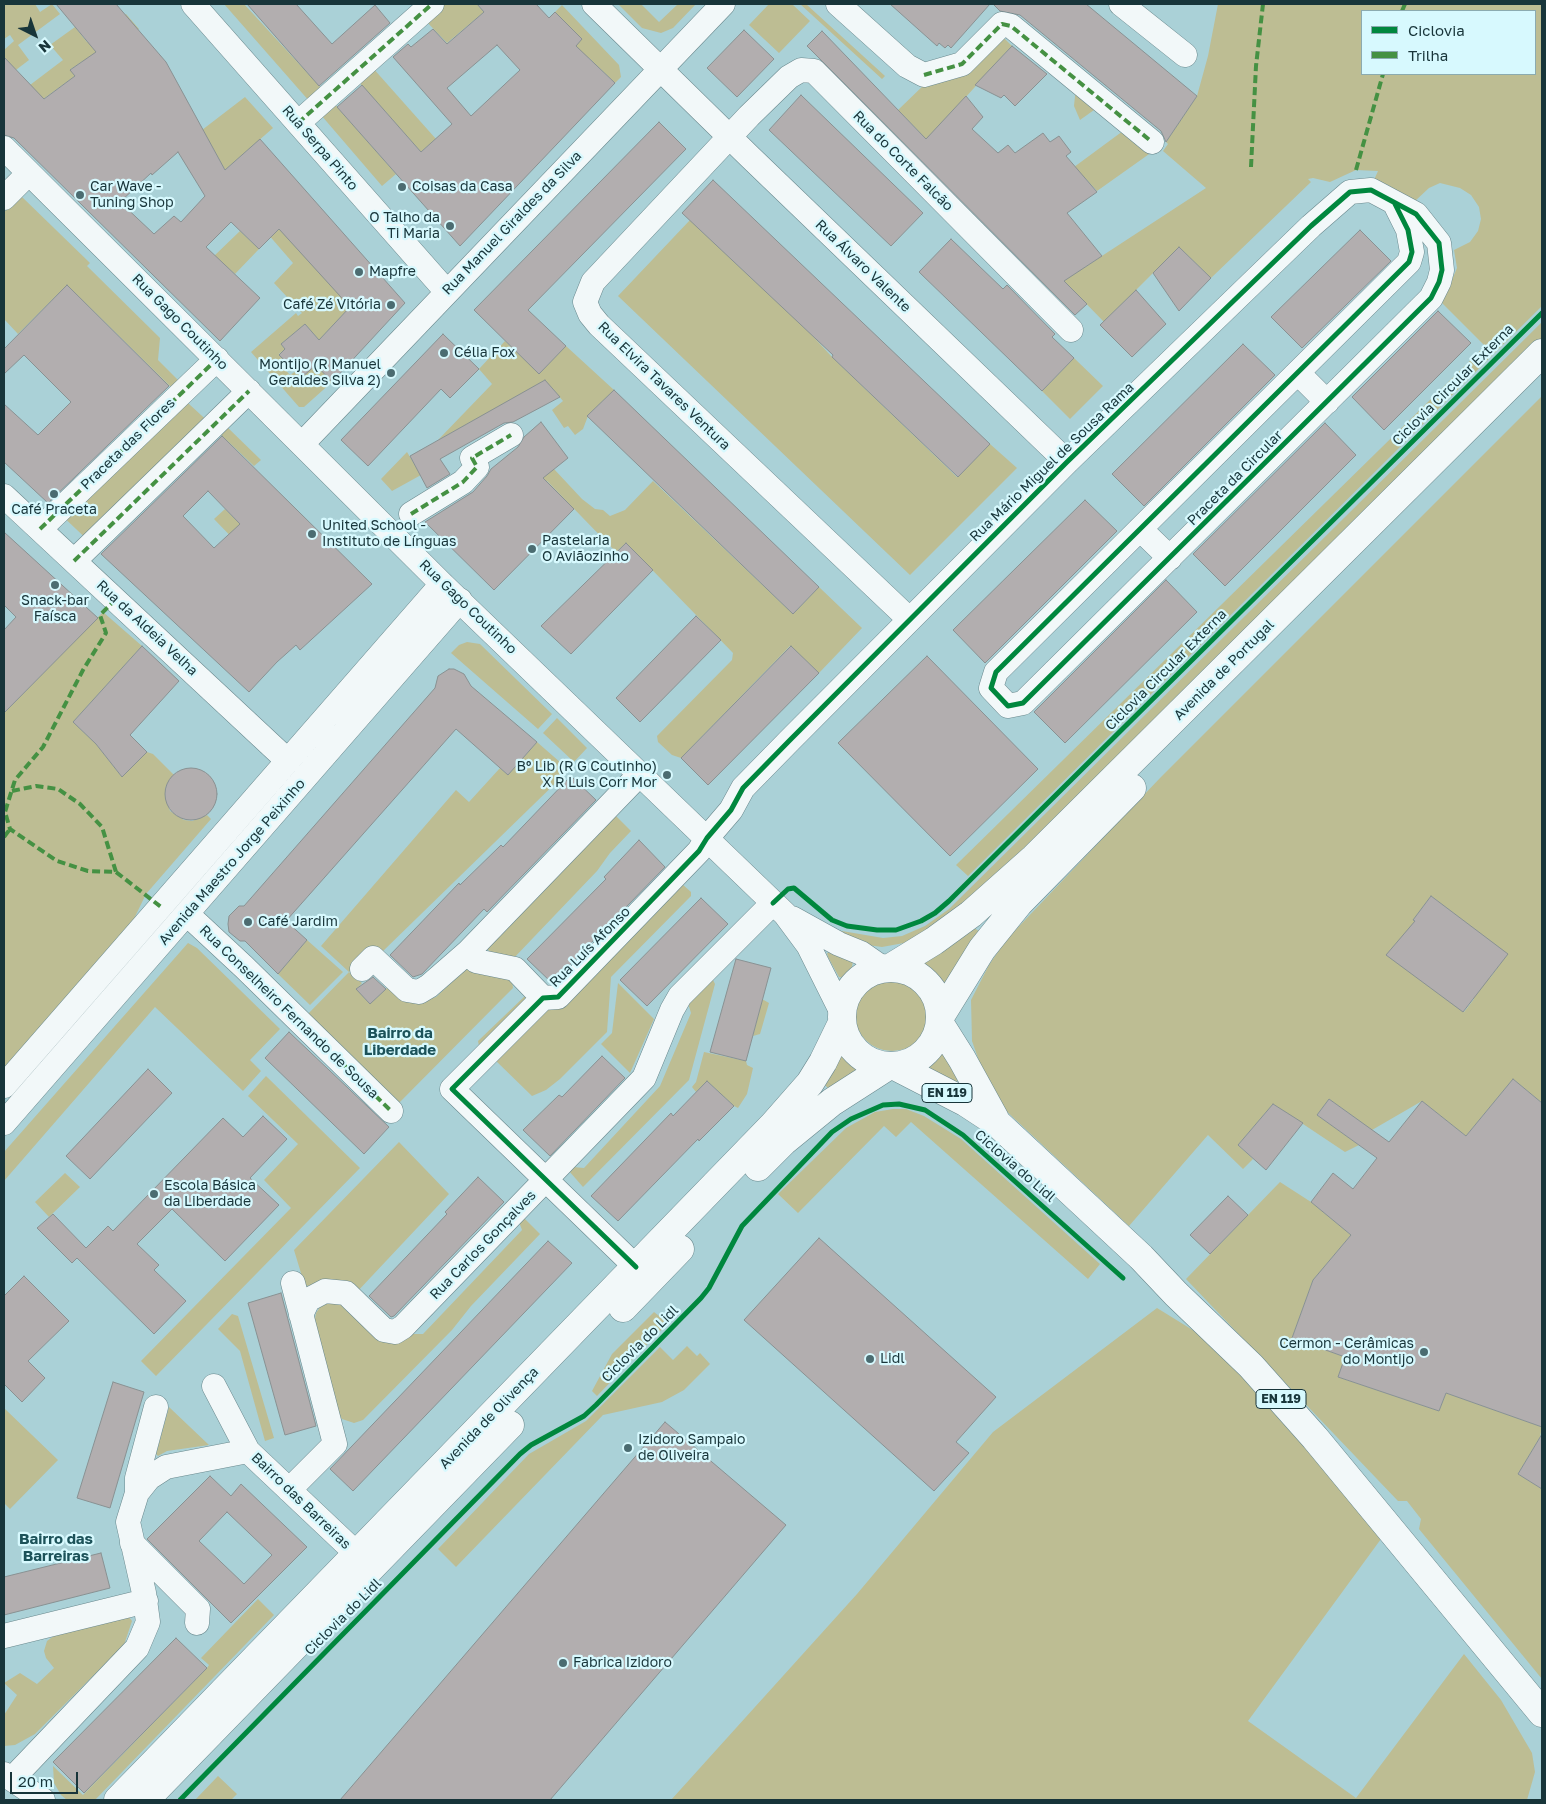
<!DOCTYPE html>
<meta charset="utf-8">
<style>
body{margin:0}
#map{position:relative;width:1546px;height:1804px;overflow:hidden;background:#aad1d7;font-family:"Golos Text",sans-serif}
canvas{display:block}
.frame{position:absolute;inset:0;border:5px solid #18353a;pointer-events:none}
.legend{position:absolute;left:1361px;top:10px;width:175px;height:65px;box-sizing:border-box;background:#d7f9fe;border:1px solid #8babb0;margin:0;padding:6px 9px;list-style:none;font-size:15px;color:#18353a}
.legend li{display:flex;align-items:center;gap:10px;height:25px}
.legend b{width:25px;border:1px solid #8babb0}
.north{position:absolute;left:10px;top:10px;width:50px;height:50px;-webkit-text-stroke:4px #d7f9fe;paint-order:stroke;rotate:139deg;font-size:14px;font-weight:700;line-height:20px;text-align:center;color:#18353a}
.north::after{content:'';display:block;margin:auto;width:18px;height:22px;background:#18353a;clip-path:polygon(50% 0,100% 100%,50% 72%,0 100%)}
.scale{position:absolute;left:10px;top:1772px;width:68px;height:22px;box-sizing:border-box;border:2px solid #18353a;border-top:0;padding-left:6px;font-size:15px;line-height:18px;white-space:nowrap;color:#18353a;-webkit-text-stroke:4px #d7f9fe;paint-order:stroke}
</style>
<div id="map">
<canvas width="1546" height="1804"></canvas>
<div class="frame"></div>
<ul class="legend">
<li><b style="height:6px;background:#00873e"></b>Ciclovia</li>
<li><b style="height:6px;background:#459143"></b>Trilha</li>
</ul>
<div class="north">N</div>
<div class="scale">20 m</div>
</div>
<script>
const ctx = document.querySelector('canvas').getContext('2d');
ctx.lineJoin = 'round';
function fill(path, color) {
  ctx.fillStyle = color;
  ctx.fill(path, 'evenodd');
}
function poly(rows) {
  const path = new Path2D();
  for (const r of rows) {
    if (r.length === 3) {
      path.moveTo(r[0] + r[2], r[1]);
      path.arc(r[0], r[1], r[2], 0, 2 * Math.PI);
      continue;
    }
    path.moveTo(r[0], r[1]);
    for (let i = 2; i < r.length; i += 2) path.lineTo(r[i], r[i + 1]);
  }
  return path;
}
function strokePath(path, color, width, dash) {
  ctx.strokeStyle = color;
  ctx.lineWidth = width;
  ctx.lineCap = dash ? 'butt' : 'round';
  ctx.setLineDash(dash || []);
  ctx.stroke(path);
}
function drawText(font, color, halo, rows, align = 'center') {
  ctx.font = font + ' "Golos Text",sans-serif';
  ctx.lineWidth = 4.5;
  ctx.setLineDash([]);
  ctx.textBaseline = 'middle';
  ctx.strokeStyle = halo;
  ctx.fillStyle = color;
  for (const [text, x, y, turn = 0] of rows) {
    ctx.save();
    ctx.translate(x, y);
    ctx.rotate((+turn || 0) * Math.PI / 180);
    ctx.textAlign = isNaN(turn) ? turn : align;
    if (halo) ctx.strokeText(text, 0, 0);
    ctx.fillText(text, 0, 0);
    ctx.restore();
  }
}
fill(poly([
 [4,4,35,4,40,12,52,4,60,14,18,45,29,60,8,76,4,71,4,50,14,41,10,35,4,39],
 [224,4,244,4,324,91,310,102],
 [443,4,477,4,484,12,447,43,425,20],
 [618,4,641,4,659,22,678,4,696,4,673,28,661,33,642,28],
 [769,4,792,4,810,21,779,53,749,25],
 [800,4,806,4,885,76,882,79],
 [1218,4,1542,4,1542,306,968,876,956,865,1485,346,1442,303,1457,268,1454,250,1470,242,1478,231,1481,219,1479,207,1471,195,1460,188,1440,183,1429,188,1414,202,1388,185,1374,180,1378,171,1356,170,1330,182,1313,178,1308,179,1311,182,1211,278,1179,247,1104,322,898,110,927,82,1003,37,1012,46,955,109,995,183,1085,267,1206,188,1163,151,1168,144,1166,142,1197,96,1208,56],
 [1362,11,1535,11,1535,74,1362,74],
 [562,5,619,65,621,77,615,83,589,58,568,70,560,61,582,39,555,12],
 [126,14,139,29,88,67,83,61,71,69,75,76,42,100,30,85,63,60,50,45,75,27,87,42],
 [372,67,436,139,421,152,357,80],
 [1076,86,1101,105,1080,120,1074,106],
 [245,97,273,128,225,170,202,130],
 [333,102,396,174,382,186,321,115],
 [1127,128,1152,152,1097,191,1085,178,1032,198],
 [20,195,90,263,87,266,160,338,158,360,184,386,177,393,213,426,224,424,261,460,254,466,217,431,96,548,56,510,177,393,67,285,18,334,4,319,4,212],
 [268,204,355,302,319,340,305,324,281,344,285,349,279,354,285,361,281,365,290,375,296,371,302,377,316,365,332,382,304,407,299,407,251,352,296,313,298,316,302,313,274,283,293,263,254,218],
 [690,220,809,332,832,357,957,477,990,444,1017,468,910,575,618,296],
 [240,231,259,249,235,274,214,256],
 [1542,322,1542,341,1017,863,929,932,904,943,882,947,861,944,836,930,883,938,902,936,925,926,949,909],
 [505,341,539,373,566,346,614,390,588,416,583,429,575,435,568,426,564,428,552,410,563,401,551,387,539,395,487,414,438,440,492,384,479,369],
 [1074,358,1103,386,1070,419,1042,391],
 [1542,396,1542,1103,1513,1079,1466,1136,1422,1101,1372,1130,1329,1099,1317,1115,1359,1145,1345,1152,1273,1104,1238,1145,1253,1159,1243,1169,1208,1135,1129,1226,1002,1107,985,1078,972,1041,971,1000,989,965,1006,940,1160,778],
 [1431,896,1507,954,1490,978,1413,920],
 [1398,942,1474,999,1464,1012,1387,955],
 [407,452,421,475,392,491,381,479],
 [519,467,554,469,582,499,595,509,603,510,610,516,625,510,653,481,793,614,819,587,862,628,819,673,790,646,681,758,672,755,658,742,657,736,732,660,733,653,626,543,616,552,547,481,511,518],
 [225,509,248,532,244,550,214,519],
 [103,612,142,646,73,722,96,744,122,777,147,752,153,754,174,775,166,786,165,795,170,811,184,820,192,821,207,815,211,819,146,894,131,925,4,1070,4,713],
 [467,642,480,644,552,714,538,729,451,653,459,645],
 [557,718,587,748,574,762,543,733],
 [537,742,569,770,380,954,372,948,349,972,362,983,357,989,370,1004,388,987,423,1001,436,997,466,969,499,972,512,981,513,988,508,993,397,1105,305,1017,349,972,321,946,456,790,469,802,500,768,508,775],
 [614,814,631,831,610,853,597,871,512,960,491,954,487,948],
 [682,884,691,892,691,896,611,977,607,1032,560,1079,546,1090,532,1096,494,1059,541,1012,558,1007],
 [973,927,980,932,945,984,925,967,924,962],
 [307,940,343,972,310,1005,278,974],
 [188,943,197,948,280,1029,250,1060,261,1071,243,1091,155,1007,4,1181,4,1152],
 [831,952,853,962,850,974,844,978,839,977,828,957,827,953],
 [711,976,715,984,689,1080,583,1187,569,1171,573,1167,584,1168,660,1086,691,1013,688,1003],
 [892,1014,37],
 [618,983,654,1019,630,1073,601,1044,612,1033],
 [526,995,529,998,479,1046,478,1041],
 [762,999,769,1003,760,1034,753,1036],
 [937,1050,946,1051,959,1079,956,1083,926,1068,927,1061],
 [704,1052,746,1061,747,1065,753,1068,747,1094,738,1108,734,1106,707,1081,696,1092,692,1087,696,1082],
 [839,1052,847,1053,858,1063,857,1073,828,1088,823,1083],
 [266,1076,360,1168,156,1376,141,1361,291,1208,264,1180,298,1144,248,1096],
 [893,1109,906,1109,924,1116,961,1139,1100,1264,1088,1279,911,1122,896,1137,884,1126,798,1213,778,1194,846,1128,875,1112],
 [399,1142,449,1194,356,1293,342,1280,307,1286,304,1283,294,1250],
 [65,1173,80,1187,49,1217,35,1202],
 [1280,1182,1311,1202,1351,1235,1313,1280,1292,1338,1345,1357,1338,1377,1439,1411,1446,1393,1542,1427,1540,1437,1518,1474,1542,1489,1542,1679,1419,1529,1421,1519,1407,1501,1398,1501,1186,1279],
 [524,1218,540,1234,471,1306,452,1330,363,1420,354,1423,342,1419,338,1413,314,1324,316,1313,322,1304,333,1301,413,1334,423,1334,522,1230,519,1222],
 [1157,1308,1251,1366,1389,1528,1248,1721,1356,1798,1464,1654,1501,1700,1532,1753,1535,1772,1527,1800,671,1800,857,1594,993,1432],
 [654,1312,668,1323,597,1396,592,1391,612,1354],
 [232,1314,238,1316,274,1438,265,1441,240,1351,218,1329],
 [687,1346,697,1356,700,1353,710,1364,684,1390,662,1402,603,1415,456,1567,438,1549,529,1454,586,1421,660,1347,673,1360],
 [169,1407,209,1445,167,1451,158,1456,156,1454],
 [4,1408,58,1460,10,1509,4,1503],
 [258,1599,274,1615,95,1800,67,1800,61,1795,54,1783,53,1766,83,1795,207,1668,209,1665,201,1658],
 [129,1617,132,1621,124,1645,35,1734,15,1745,4,1746,4,1715,17,1695,4,1683,20,1673,37,1684,54,1668,46,1658,44,1651,47,1641,55,1635],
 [218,1776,237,1794,231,1800,195,1800]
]), '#bdbd93');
const building = poly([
 [56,4,116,4,166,62,225,170,260,139,405,303,332,382,316,365,302,377,279,355,285,349,281,344,305,324,319,340,350,307,279,229,259,249,231,222,206,247,260,298,220,341,14,138,4,135,4,57,44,99,75,76,70,70,96,52,56,4],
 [178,152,205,196,181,222,174,216,154,234,120,202,151,173,152,175,178,152],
 [247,4,296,4,332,44,375,5,390,23,319,86,247,4],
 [477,4,536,4,549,18,555,12,582,39,576,46,615,83,460,246,337,107,362,85,421,152,452,124,393,57,408,44,411,47,433,29,447,44,484,12,477,4],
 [497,45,520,70,471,116,447,88,497,45],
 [890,4,990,4,951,48,948,45,945,48,939,43,937,46,890,4],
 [993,4,1086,4,1197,96,1166,142,1161,131,1020,15,1000,11,993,4],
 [744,30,774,59,737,97,707,68,744,30],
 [822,31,926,139,966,96,983,117,972,129,998,153,1008,145,1015,153,1043,133,1050,142,1059,136,1071,152,1066,156,1097,192,1067,213,1102,256,1064,281,1087,304,1075,315,807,46,822,31],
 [1012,46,1047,74,1015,106,1004,95,1001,98,975,85,1012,46],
 [801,95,923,213,891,246,769,130,801,95],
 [659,122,686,149,528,310,566,346,539,374,474,310,659,122],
 [713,180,990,444,958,477,832,357,833,355,682,213,713,180],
 [1360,230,1391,261,1302,348,1271,317,1360,230],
 [951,239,1003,289,1007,285,1055,334,1052,337,1074,358,1042,391,919,272,951,239],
 [1179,247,1211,278,1179,311,1153,273,1179,247],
 [67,285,169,386,48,503,4,462,4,404,38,435,71,402,24,355,4,374,4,349,67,285],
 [1136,290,1166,324,1132,357,1100,325,1136,290],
 [1438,311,1471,343,1384,430,1352,397,1438,311],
 [443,334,479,369,450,398,441,389,368,466,341,440,443,334],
 [1243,344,1275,375,1144,506,1112,474,1243,344],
 [545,380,560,397,513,422,504,423,440,459,450,474,427,488,410,456,545,380],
 [614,390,819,587,793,614,587,416,614,390],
 [541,422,568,458,543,478,574,509,494,590,425,522,473,492,487,476,491,469,518,447,524,437,541,422],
 [1325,423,1356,455,1225,586,1193,554,1325,423],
 [222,436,372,584,300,650,296,645,277,662,249,692,101,554,222,436],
 [208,491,240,524,214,548,183,516,208,491],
 [1085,500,1117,531,985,663,953,630,1085,500],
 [4,532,98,618,4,713,4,630,16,617,4,605,4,532],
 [626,543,653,570,571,654,541,626,626,543],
 [1166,580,1197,612,1065,743,1034,712,1166,580],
 [696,616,721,640,640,722,616,698,696,616],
 [142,646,179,681,130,735,147,752,122,777,96,744,73,722,142,646],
 [791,646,819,673,708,785,681,758,791,646],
 [927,656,1038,769,950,856,838,743,927,656],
 [449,669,454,669,464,674,471,686,537,742,508,775,456,729,286,921,307,940,278,974,245,941,240,941,229,932,228,924,229,916,239,906,244,906,435,688,438,676,449,669],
 [191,794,26],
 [571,776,596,800,487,912,484,909,422,974,413,977,390,955,459,883,460,885,501,845,503,847,571,776],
 [639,840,665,867,552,983,527,959,606,879,604,877,639,840],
 [1431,896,1508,954,1463,1012,1386,955,1415,921,1413,920,1431,896],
 [701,898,728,924,647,1006,620,980,701,898],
 [736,959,771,968,746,1061,710,1052,736,959],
 [373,977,386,989,370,1004,356,989,373,977],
 [289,1032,389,1127,364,1154,265,1058,289,1032],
 [602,1056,625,1078,550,1156,523,1130,559,1095,562,1097,602,1056],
 [148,1069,172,1093,90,1179,66,1156,148,1069],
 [1513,1079,1542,1103,1542,1427,1446,1393,1439,1411,1338,1377,1345,1357,1292,1338,1313,1280,1351,1235,1311,1202,1333,1173,1353,1189,1377,1158,1317,1115,1329,1099,1389,1142,1422,1101,1466,1136,1513,1079],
 [707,1081,734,1106,699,1141,698,1139,618,1221,591,1196,671,1113,673,1116,707,1081],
 [1273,1104,1303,1123,1266,1170,1238,1145,1273,1104],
 [263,1116,287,1139,250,1178,279,1205,225,1261,172,1209,137,1244,159,1265,154,1270,186,1301,154,1334,77,1258,72,1263,37,1228,53,1214,86,1248,108,1226,113,1231,223,1118,243,1137,263,1116],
 [478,1177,504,1202,394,1316,391,1317,369,1296,447,1214,445,1212,478,1177],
 [1228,1196,1248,1215,1210,1254,1190,1235,1228,1196],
 [819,1238,996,1397,956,1442,969,1453,934,1491,744,1320,819,1238],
 [548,1241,572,1263,353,1491,330,1469,548,1241],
 [24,1276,69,1321,28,1361,45,1378,22,1402,4,1384,4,1296,24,1276],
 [281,1293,316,1426,285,1435,248,1303,281,1293],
 [113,1382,144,1392,110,1508,77,1498,113,1382],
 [665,1422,786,1525,550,1800,340,1800,665,1422],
 [1542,1434,1542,1489,1518,1474,1542,1434],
 [210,1476,231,1496,241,1484,307,1547,231,1623,147,1539,210,1476],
 [227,1512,272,1555,244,1584,199,1541,227,1512],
 [101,1553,110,1588,4,1615,4,1577,101,1553],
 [176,1638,207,1668,84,1793,53,1762,176,1638]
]);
fill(building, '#b2aeaf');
strokePath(building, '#899192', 1);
const minor = poly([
 [193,4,447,292],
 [594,4,749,156,1067,462],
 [838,4,907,66,924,75,962,64,1002,24,1011,26,1152,142],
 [1121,4,1185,55],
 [298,123,432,4],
 [4,148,442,584,785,914,808,945,842,1013],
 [4,198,29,173],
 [1298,373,1327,402],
 [303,443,723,4],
 [4,496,288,761],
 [411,514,463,482,477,467,472,458,511,435],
 [40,529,217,359],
 [1140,529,1170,558],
 [74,561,249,391],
 [909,619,599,325,590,314,585,302,593,282,749,116,789,77,801,70,814,71,1071,330],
 [187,914,244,967,391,1111],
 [792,918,839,944,861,953,884,969],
 [468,952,476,961,515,969,543,998],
 [362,969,373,958,407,990,419,992,429,986,468,952,640,774],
 [4,1086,442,584],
 [4,1123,460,600],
 [636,1267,452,1089,543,998,558,997,699,851,707,838,731,810,743,788,790,740,1067,462,1311,226,1350,192,1371,190,1416,214,1439,243,1442,270,1439,282,1431,298,1023,703,1008,706,991,688,996,672,1409,262,1412,252,1408,230,1395,204],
 [301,1315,308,1300,325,1291,346,1293,384,1330,395,1332,403,1327,644,1078,672,1010,680,996,773,903],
 [214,1386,248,1451],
 [289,1490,335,1444,293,1283],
 [137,1493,137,1478,156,1407],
 [132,1543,198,1609,197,1623],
 [4,1636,146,1601],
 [4,1774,43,1800],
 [12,1779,137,1648,148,1622,144,1593,128,1522,137,1493,149,1478,166,1467,248,1451,357,1554]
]);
const major = poly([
 [890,968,934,941,971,914,1034,858,1542,353],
 [891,1017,49],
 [940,1017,982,949,1019,903,1132,788],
 [940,1024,962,1059,995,1119],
 [895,1066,965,1102,997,1123,1141,1257,1176,1294,1251,1366,1315,1438,1542,1713],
 [758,1167,783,1142,832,1102,888,1066],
 [623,1308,680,1249],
 [118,1800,774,1124,810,1083,823,1062,842,1023],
 [145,1800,510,1425]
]);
strokePath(minor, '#69888d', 25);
strokePath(major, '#69888d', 29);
strokePath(minor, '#f2f8f9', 24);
strokePath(major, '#f2f8f9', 28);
strokePath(poly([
 [1402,11,1405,4],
 [924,75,962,64,1002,24,1011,26,1152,142],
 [298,123,432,4],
 [1251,167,1256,66,1263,4],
 [1356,170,1383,74],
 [411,514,463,482,477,467,472,458,511,435],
 [40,529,217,359],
 [74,561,249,391],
 [116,599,100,615,106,633,83,670,43,747,15,780,5,812,10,829,57,861,88,871,116,872,161,907],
 [12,791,36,786,58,789,80,804,102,827,116,872],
 [4,837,10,829],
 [298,1020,391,1111]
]), '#459143', 4, [8, 4]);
strokePath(poly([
 [773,903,788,889,794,888,832,920,847,926,877,930,896,930,921,921,935,913,949,901,1542,313],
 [636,1267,452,1089,543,998,558,997,699,851,707,838,731,810,743,788,790,740,1067,462,1311,226,1350,192,1371,190,1416,214,1439,243,1442,270,1439,282,1431,298,1023,703,1008,706,991,688,996,672,1409,262,1412,252,1408,230,1395,204],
 [180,1800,520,1454,531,1445,584,1416,596,1405,701,1298,709,1288,742,1226,832,1132,851,1119,883,1105,899,1104,925,1110,963,1135,1123,1278]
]), '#00873e', 5);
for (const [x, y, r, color] of [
 [402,187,5,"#4b6c71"],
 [80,195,5,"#4b6c71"],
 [450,226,5,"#4b6c71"],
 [359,272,5,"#4b6c71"],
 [391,305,5,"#4b6c71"],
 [444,353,5,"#4b6c71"],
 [391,373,5,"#4b6c71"],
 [54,494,5,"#4b6c71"],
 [312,534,5,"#4b6c71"],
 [532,549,5,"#4b6c71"],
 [55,585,5,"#4b6c71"],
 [667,775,5,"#4b6c71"],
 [248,922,5,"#4b6c71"],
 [154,1194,5,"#4b6c71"],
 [1424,1352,5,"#4b6c71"],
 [870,1359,5,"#4b6c71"],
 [628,1448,5,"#4b6c71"],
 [563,1663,5,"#4b6c71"]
]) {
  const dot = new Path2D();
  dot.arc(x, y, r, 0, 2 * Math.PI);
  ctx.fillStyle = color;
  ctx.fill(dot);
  strokePath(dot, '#d7f9fe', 2);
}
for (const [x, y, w] of [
 [947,1093,50],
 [1281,1399,50]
]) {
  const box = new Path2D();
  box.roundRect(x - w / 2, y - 9.5, w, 19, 4);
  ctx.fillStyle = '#d7f9fe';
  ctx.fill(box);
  strokePath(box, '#18353a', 1);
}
drawText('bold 12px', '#18353a', null, [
 ["EN 119",947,1093],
 ["EN 119",1281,1399]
]);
drawText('14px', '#18353a', '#d7f9fe', [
 ["Rua Serpa Pinto",320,148,49],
 ["Rua do Corte Falcão",903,161,45],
 ["Rua Manuel Giraldes da Silva",512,223,-46],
 ["Rua Álvaro Valente",863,266,44],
 ["Rua Gago Coutinho",180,322,45],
 ["Ciclovia Circular Externa",1453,385,-45],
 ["Rua Elvira Tavares Ventura",664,386,44],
 ["Praceta das Flores",128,444,-44],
 ["Rua Mário Miguel de Sousa Rama",1052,462,-44],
 ["Praceta da Circular",1235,478,-45],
 ["Rua Gago Coutinho",468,607,44],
 ["Rua da Aldeia Velha",147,628,43],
 ["Ciclovia Circular Externa",1166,670,-45],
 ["Avenida de Portugal",1224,670,-45],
 ["Avenida Maestro Jorge Peixinho",232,862,-49],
 ["Rua Luís Afonso",590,947,-45],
 ["Rua Conselheiro Fernando de Sousa",289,1012,44],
 ["Ciclovia do Lidl",1015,1166,41],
 ["Rua Carlos Gonçalves",483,1245,-46],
 ["Ciclovia do Lidl",640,1344,-45],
 ["Avenida de Olivença",489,1418,-46],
 ["Bairro das Barreiras",301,1501,44],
 ["Ciclovia do Lidl",343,1617,-45]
]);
drawText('14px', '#18353a', '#d7f9fe', [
 ["Car Wave -",90,187],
 ["Tuning Shop",90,203],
 ["Coisas da Casa",412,187],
 ["O Talho da",440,218,"right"],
 ["Ti Maria",440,234,"right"],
 ["Mapfre",369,272],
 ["Café Zé Vitória",381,305,"right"],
 ["Célia Fox",454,353],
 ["Montijo (R Manuel",381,365,"right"],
 ["Geraldes Silva 2)",381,381,"right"],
 ["Café Praceta",54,510,"center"],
 ["United School -",322,526],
 ["Instituto de Línguas",322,542],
 ["Pastelaria",542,541],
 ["O Aviãozinho",542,557],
 ["Snack-bar",55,601,"center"],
 ["Faísca",55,617,"center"],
 ["Bº Lib (R G Coutinho)",657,767,"right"],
 ["X R Luis Corr Mor",657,783,"right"],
 ["Café Jardim",258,922],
 ["Escola Básica",164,1186],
 ["da Liberdade",164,1202],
 ["Cermon - Cerâmicas",1414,1344,"right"],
 ["do Montijo",1414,1360,"right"],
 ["Lidl",880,1359],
 ["Izidoro Sampaio",638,1440],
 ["de Oliveira",638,1456],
 ["Fabrica Izidoro",573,1663]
], 'left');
drawText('bold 15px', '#1c5259', '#d7f9fe', [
 ["Bairro da",400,1033],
 ["Liberdade",400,1050],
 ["Bairro das",56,1539],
 ["Barreiras",56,1556]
]);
</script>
